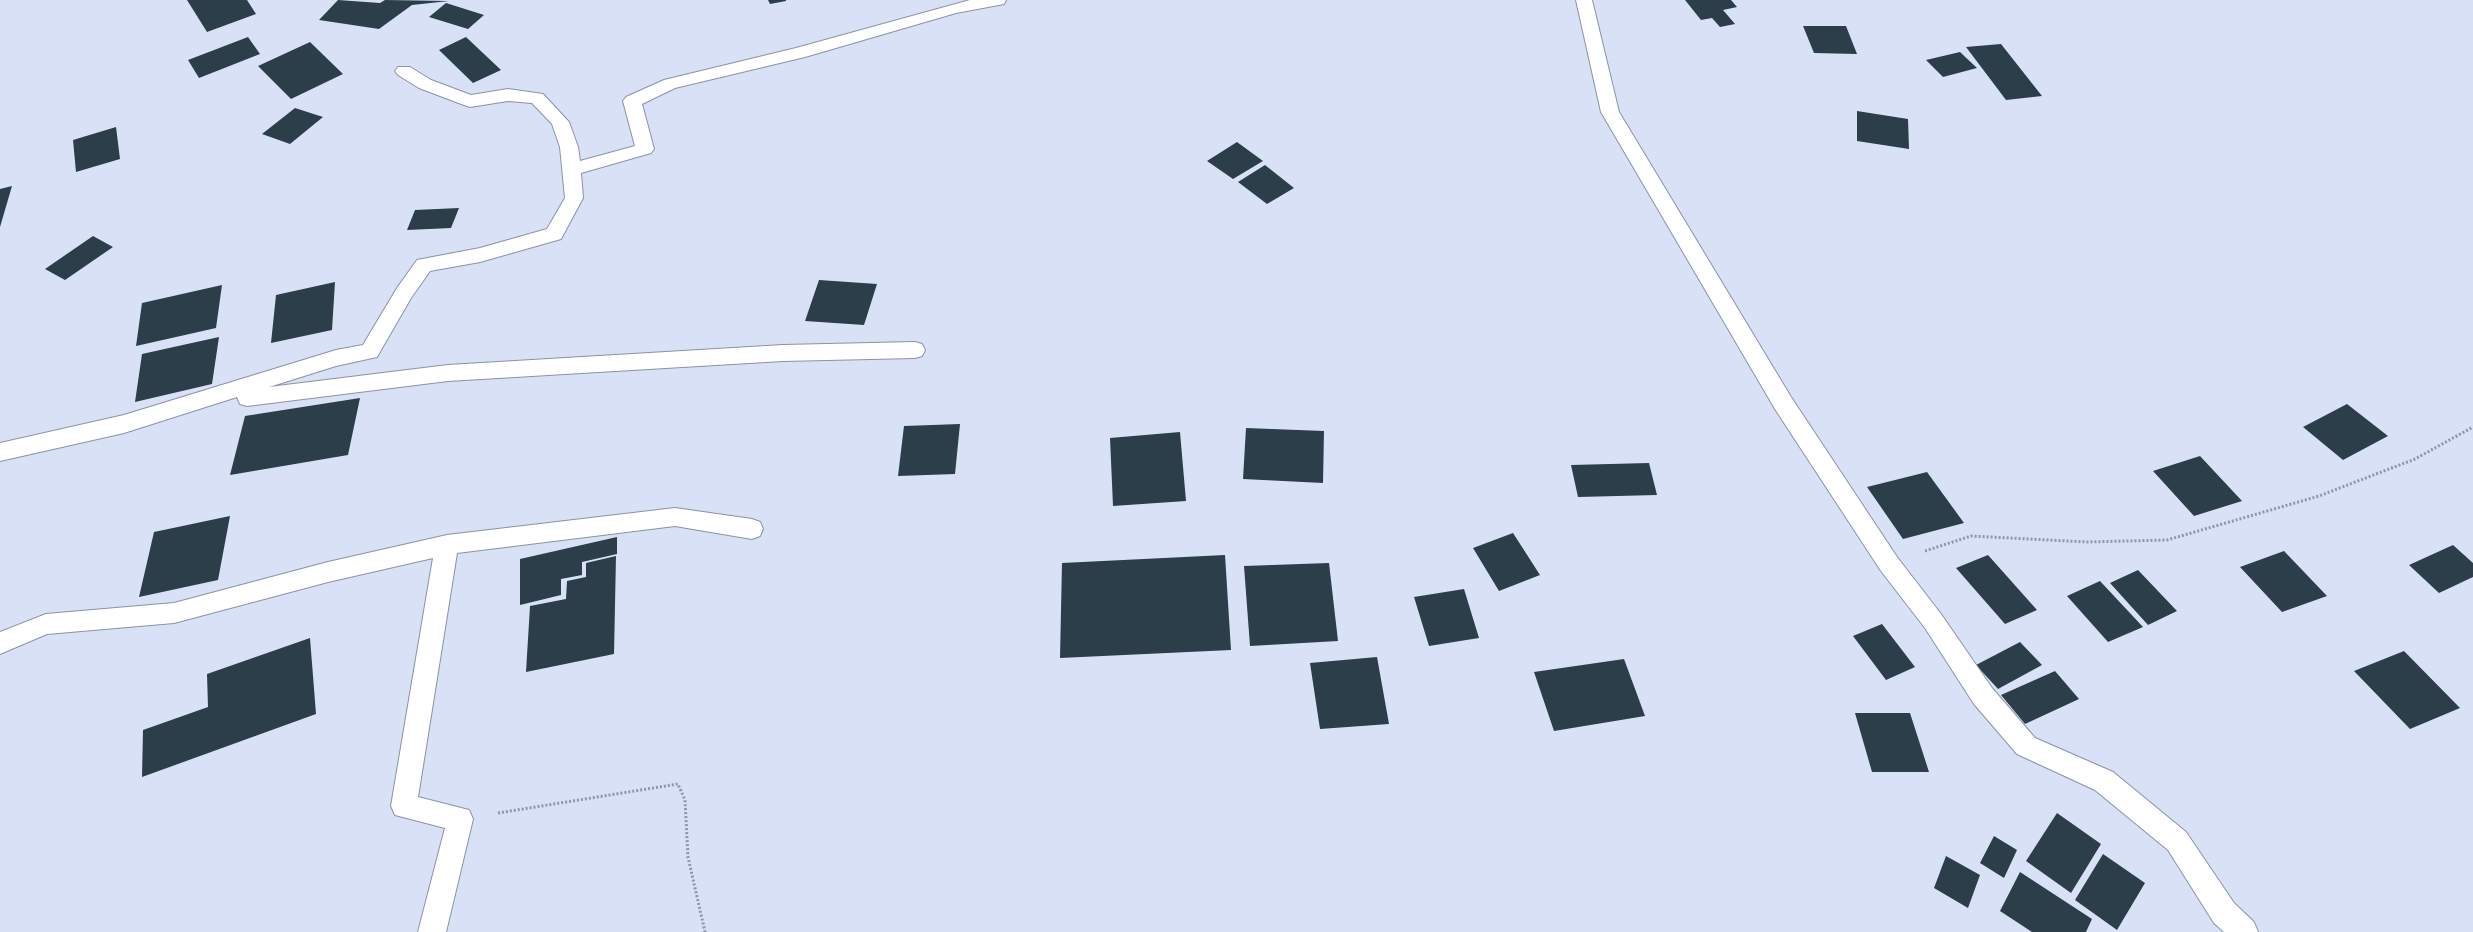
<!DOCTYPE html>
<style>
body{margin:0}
canvas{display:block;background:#d9e1f7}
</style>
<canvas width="2473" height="932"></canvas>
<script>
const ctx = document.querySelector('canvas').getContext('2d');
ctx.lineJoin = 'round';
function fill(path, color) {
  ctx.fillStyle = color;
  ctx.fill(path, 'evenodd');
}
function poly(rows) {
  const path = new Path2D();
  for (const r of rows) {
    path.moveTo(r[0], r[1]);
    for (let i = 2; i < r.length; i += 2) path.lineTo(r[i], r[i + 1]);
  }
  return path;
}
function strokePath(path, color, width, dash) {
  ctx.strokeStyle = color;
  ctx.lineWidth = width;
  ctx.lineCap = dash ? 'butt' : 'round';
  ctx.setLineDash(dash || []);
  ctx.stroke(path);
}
fill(poly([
 [187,0,247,0,256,14,207,32],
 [338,0,380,3,385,0,449,1,412,5,379,29,319,20],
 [768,0,786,0,786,1,770,4],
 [1685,0,1731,0,1737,7,1723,10,1735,24,1720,27,1712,18,1701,20],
 [446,3,484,15,468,29,429,17],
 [1803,26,1846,26,1857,54,1814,53],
 [248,37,260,54,199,78,188,60],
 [466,37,501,70,473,83,439,50],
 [310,42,343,74,291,99,258,66],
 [2001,44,2042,96,2006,100,1966,47],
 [1960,52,1977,68,1943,77,1926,60],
 [295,108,323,117,290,144,262,134],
 [1857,111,1908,119,1909,149,1857,141],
 [116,127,120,159,76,172,73,140],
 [1237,142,1263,161,1233,179,1207,161],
 [1265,165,1294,188,1267,204,1238,182],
 [12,186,0,227,0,189],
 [459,208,451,228,407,230,415,210],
 [93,236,113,247,65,280,45,269],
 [819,280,877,284,864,325,805,321],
 [335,282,332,330,271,343,276,295],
 [222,285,216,328,136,346,142,303],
 [219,337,212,384,135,402,142,354],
 [360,398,348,455,230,475,245,416],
 [2347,404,2388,436,2343,460,2303,427],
 [960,424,955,474,898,476,904,426],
 [1246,428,1324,431,1323,483,1243,479],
 [1180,432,1186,501,1113,506,1110,438],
 [2200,456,2242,501,2194,516,2153,471],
 [1649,463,1657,495,1578,497,1571,465],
 [1927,472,1964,523,1903,539,1867,487],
 [230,516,218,580,139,597,154,532],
 [1513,533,1540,575,1499,591,1473,548],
 [617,537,617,554,582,562,582,575,561,579,561,595,520,605,520,559],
 [2453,545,2473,563,2473,577,2439,593,2409,565],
 [2284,551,2327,596,2282,612,2240,567],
 [1225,555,1231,650,1060,658,1062,563],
 [1988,555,2037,610,2005,624,1956,568],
 [616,556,614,654,526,672,530,606,566,599,567,581,586,577,586,563],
 [1329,563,1338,641,1250,646,1244,566],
 [2138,570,2177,611,2148,625,2110,583],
 [2100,581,2143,627,2108,642,2067,596],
 [1464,589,1479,638,1429,646,1414,597],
 [1882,624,1915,667,1886,680,1853,636],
 [310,638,316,714,142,777,143,730,208,707,207,674],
 [2020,642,2042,665,1998,689,1976,665],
 [2404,651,2460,708,2410,729,2354,671],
 [1377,657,1389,724,1320,729,1310,663],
 [1624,659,1645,716,1554,731,1534,672],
 [2055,671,2079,699,2025,724,2001,695],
 [1855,713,1910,713,1929,772,1872,772],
 [2057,813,2101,844,2071,893,2026,861],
 [1994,836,2017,850,2004,878,1980,863],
 [2103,854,2145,883,2117,930,2075,900],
 [1946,856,1980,875,1968,908,1934,888],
 [2020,872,2092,919,2086,932,2032,932,2000,911]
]), '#2c3e4a');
const minor = poly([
 [970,0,1006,0,1004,4,956,13,805,57,675,88,642,104,654,149,651,153,581,173,583,198,561,239,480,262,430,271,411,298,377,357,336,366,269,387,448,365,783,345,915,342,922,344,925,350,922,356,915,358,783,361,448,381,247,406,240,404,237,397,124,433,0,461,0,443,124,415,336,350,363,345,397,288,417,260,480,248,547,229,565,198,560,147,552,124,532,103,508,101,470,107,464,105,419,88,398,75,395,71,398,67,410,67,431,80,471,95,508,89,543,94,569,122,578,147,580,161,635,146,623,101,626,97,664,80,796,48,970,0],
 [1576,0,1592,0,1619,112,1791,397,1897,557,1941,614,1992,688,2035,738,2113,772,2186,832,2234,903,2254,922,2258,932,2224,932,2214,923,2168,850,2095,790,2017,754,1974,704,1925,628,1881,571,1775,409,1601,112,1576,0],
 [675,508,752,519,760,522,763,529,760,536,752,539,675,526,457,553,418,797,469,810,473,819,446,932,418,932,445,828,395,815,391,806,433,558,328,582,174,623,47,634,0,654,0,632,46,614,174,603,328,562,447,535,675,508]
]);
strokePath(minor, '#8b92a7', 2);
strokePath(poly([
 [1925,551,1971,536,2087,542,2167,540,2319,496,2415,459,2473,427],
 [498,813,678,784,685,800,688,857,705,932]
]), '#9096a7', 3, [2, 2]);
fill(minor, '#fff');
</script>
